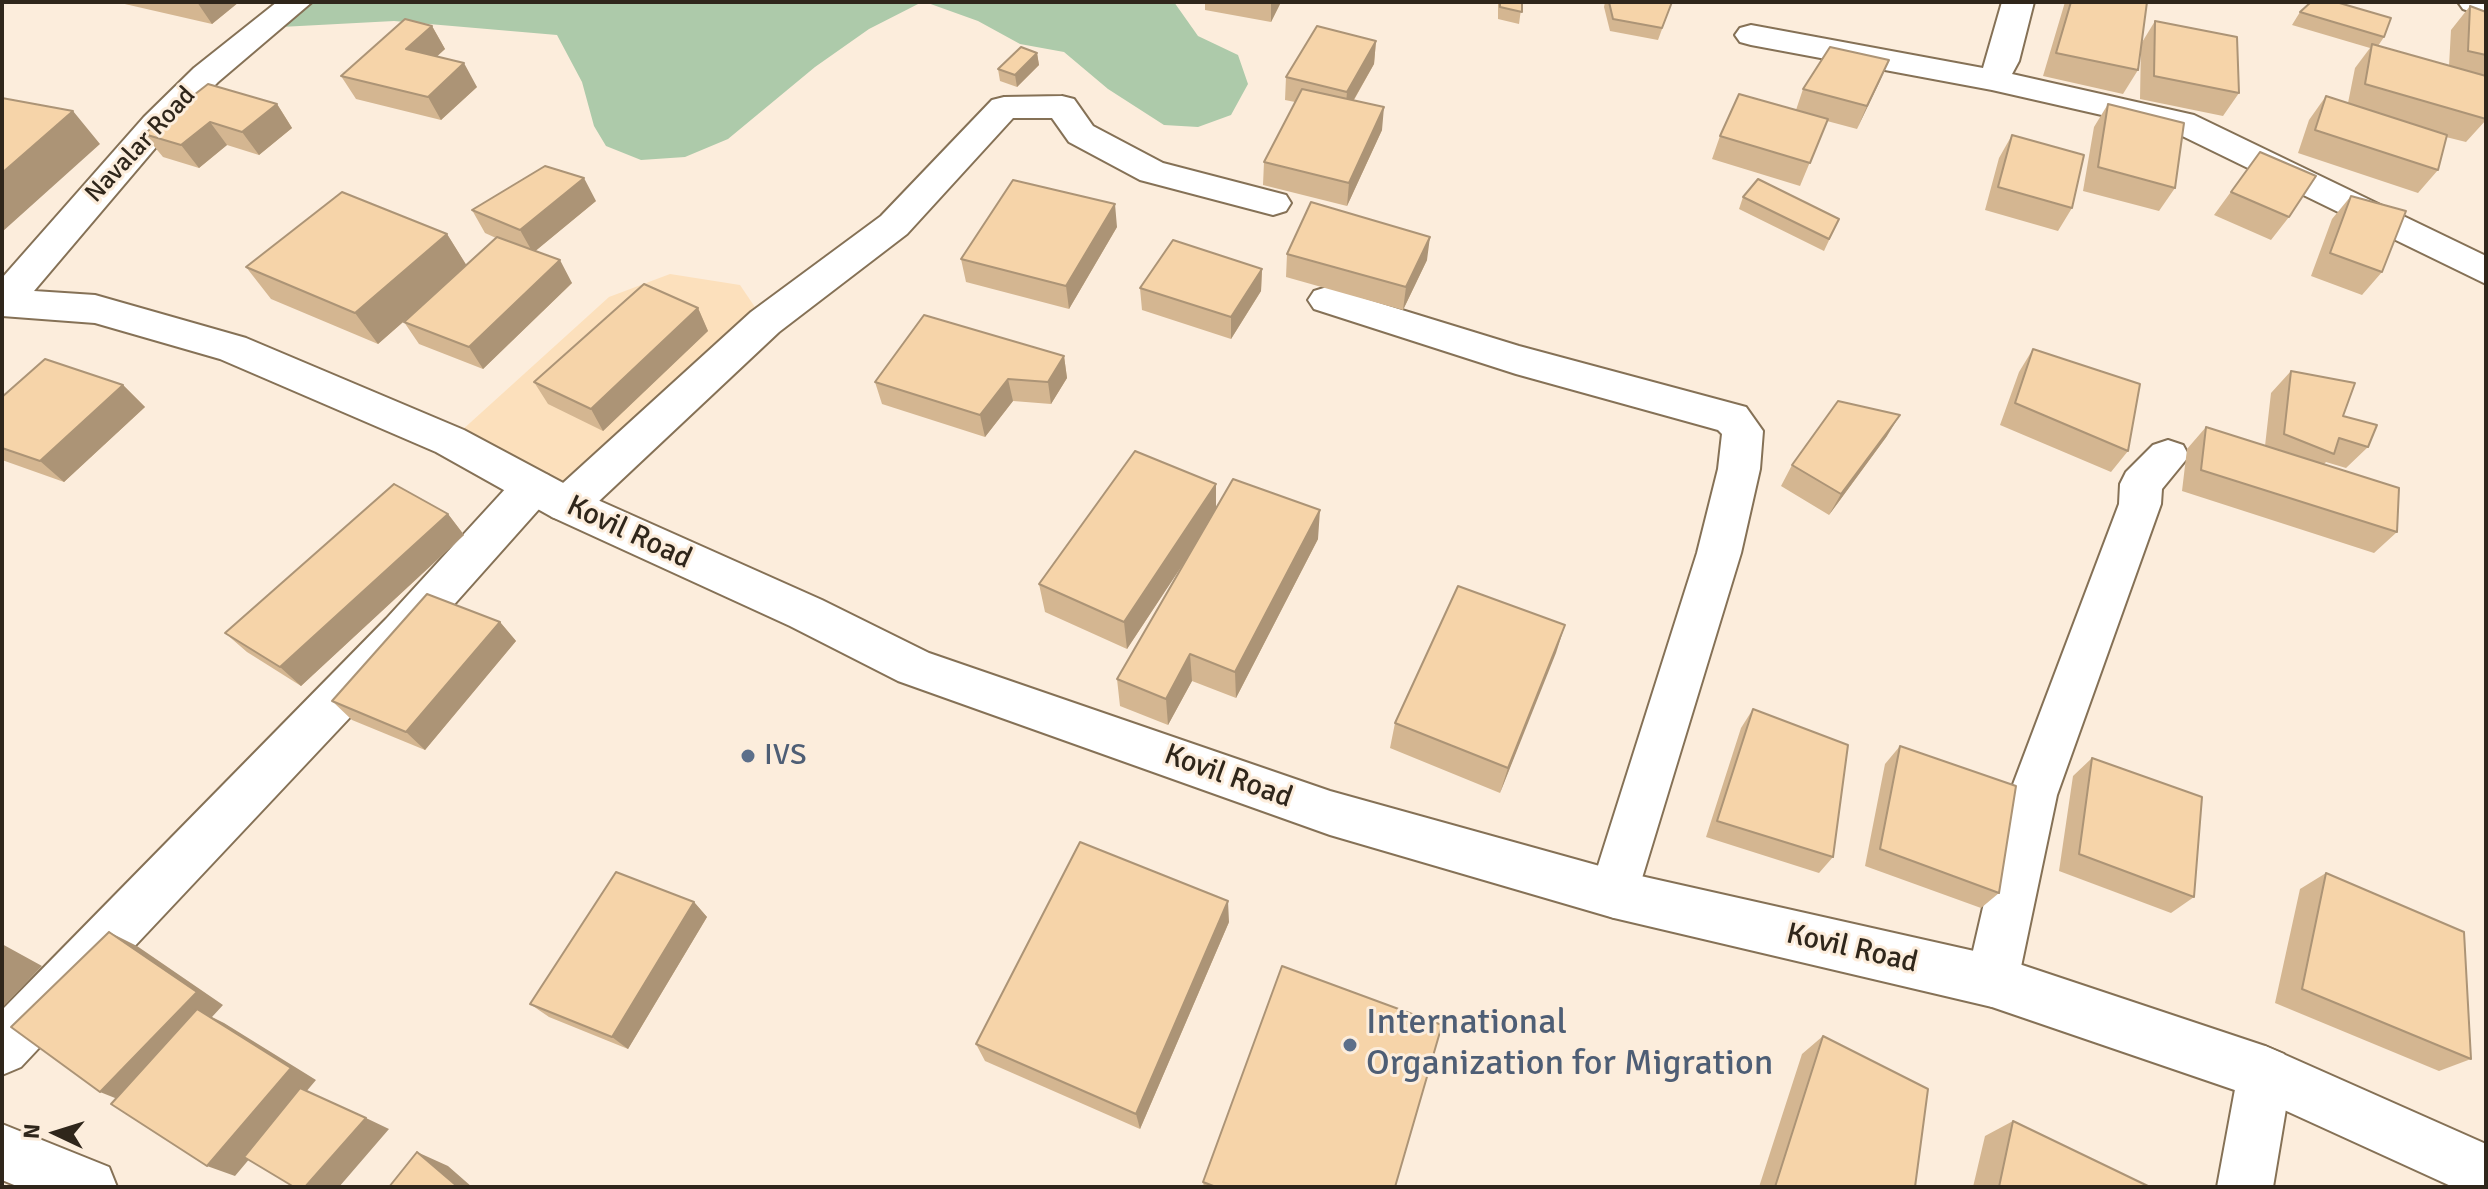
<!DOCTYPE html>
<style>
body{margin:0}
#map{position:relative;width:2488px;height:1189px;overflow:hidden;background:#fceddc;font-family:Signika,sans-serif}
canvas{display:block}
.frame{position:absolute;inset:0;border:4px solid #2f261b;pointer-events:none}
.north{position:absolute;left:16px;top:1093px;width:80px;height:80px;-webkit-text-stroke:6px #fceddc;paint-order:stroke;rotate:274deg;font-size:22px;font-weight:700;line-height:32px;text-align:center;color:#2f261b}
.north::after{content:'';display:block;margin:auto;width:28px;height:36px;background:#2f261b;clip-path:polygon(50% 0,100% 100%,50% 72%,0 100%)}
</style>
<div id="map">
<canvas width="2488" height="1189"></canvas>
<div class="frame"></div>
<div class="north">N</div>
</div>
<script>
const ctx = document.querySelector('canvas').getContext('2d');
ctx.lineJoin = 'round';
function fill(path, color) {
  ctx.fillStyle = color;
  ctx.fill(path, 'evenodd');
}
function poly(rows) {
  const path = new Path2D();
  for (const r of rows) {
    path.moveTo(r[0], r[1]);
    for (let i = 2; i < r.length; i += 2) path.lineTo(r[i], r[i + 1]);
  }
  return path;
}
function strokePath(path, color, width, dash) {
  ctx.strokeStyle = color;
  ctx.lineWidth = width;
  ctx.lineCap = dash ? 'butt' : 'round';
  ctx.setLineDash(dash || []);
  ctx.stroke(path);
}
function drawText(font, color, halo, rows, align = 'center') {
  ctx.font = font + ' Signika,sans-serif';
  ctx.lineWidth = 6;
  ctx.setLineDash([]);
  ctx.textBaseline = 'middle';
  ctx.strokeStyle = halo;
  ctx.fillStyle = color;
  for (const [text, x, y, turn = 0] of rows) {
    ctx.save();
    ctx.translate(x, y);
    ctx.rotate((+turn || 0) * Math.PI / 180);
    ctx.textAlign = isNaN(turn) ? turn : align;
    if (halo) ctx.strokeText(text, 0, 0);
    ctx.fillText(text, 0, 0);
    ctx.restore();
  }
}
fill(poly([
 [670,274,740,285,765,322,567,505,450,441,609,297]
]), '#fce0bc');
fill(poly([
 [296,2,922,2,869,29,815,67,728,139,685,157,641,160,606,146,594,126,582,82,557,35,394,21,262,28],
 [925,2,1174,2,1198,36,1238,55,1248,84,1231,115,1198,127,1164,125,1108,89,1064,52,1020,44,978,21]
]), '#adcaaa');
const minor = poly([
 [2002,2,2034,2,2019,61,2012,74,2194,115,2486,256,2486,284,2172,131,1992,90,1751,45,1740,42,1735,35,1740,28,1751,25,1983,68,2002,2],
 [2458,2,2486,2,2486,17,2463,9,2458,2],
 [1062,96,1074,99,1093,126,1163,163,1286,195,1291,203,1286,211,1273,215,1140,180,1069,142,1052,118,1013,118,907,234,779,332,582,517,567,522,552,517,546,505,552,493,751,312,881,216,992,100,1004,97,1062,96],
 [1327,287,1519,346,1746,407,1763,431,1760,469,1741,553,1632,911,1614,918,1596,911,1589,894,1697,553,1718,469,1722,434,1718,430,1516,374,1314,309,1308,300,1314,291,1327,287],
 [2168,440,2183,445,2189,456,2162,489,2161,504,2057,795,2018,981,2010,999,1992,1007,1974,999,1966,981,2009,795,2119,504,2120,484,2126,472,2153,445,2168,440],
 [533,471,548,475,554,487,548,499,418,645,21,1067,2,1075,2,1010,386,619,518,475,533,471],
 [2265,1046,2284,1054,2292,1073,2273,1187,2217,1187,2238,1073,2246,1054,2265,1046],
 [2,1124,109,1167,117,1187,19,1187,2,1180,2,1124]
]);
const tertiary = poly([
 [277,2,312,2,218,82,168,133,34,291,95,295,246,338,464,430,582,493,822,600,929,653,1330,791,1614,870,1992,955,2265,1046,2486,1144,2486,1187,2453,1187,2258,1098,1992,1007,1614,918,1330,835,898,681,790,626,552,517,436,452,220,359,95,323,2,316,2,278,144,117,194,68,277,2]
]);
strokePath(minor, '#857156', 4);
strokePath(tertiary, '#857156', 4);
fill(minor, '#fff');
fill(tertiary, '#fff');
fill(poly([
 [116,2,239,2,212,24],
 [1205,2,1281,2,1271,22,1205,10],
 [1498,2,1522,2,1519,24,1498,19],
 [1605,2,1672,2,1658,40,1610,31,1604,7],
 [2065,2,2147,2,2138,70,2123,94,2043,76],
 [2470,6,2486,12,2486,120,2466,142,2446,137,2438,170,2418,193,2298,153,2309,120,2326,96,2348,103,2355,68,2370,48,2292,25,2300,12,2384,37,2378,46,2449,66,2451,30],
 [2155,21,2239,93,2223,116,2140,99,2141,44],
 [432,26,445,49,436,57,477,87,441,120,356,99,341,76],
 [1376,41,1374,64,1354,100,1382,130,1347,206,1263,185,1264,162,1295,102,1285,100,1286,77],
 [1037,53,1039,65,1017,87,1000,81,998,69],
 [1889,60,1857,129,1827,121,1800,186,1712,159,1720,136,1796,110,1803,89],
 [277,104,292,128,259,155,227,145,199,168,163,157,144,134],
 [2108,104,2175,188,2159,211,2083,191,2094,127],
 [2012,135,2072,208,2058,231,1985,210,1999,158],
 [2260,152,2289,217,2271,240,2214,215],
 [2351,196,2382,272,2362,295,2311,276,2332,219],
 [1743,197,1839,219,1824,251,1739,209],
 [596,201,535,251,572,283,483,369,419,344,404,322,411,315,378,344,271,299,246,267,447,234,466,265,496,238,485,233,472,210],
 [1117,227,1069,309,966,282,961,259],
 [1287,254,1427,260,1403,310,1286,277],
 [1262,269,1261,291,1231,339,1142,310,1140,288],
 [698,308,708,331,603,431,548,404,534,382],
 [2033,349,2128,451,2111,472,2000,425,2019,372],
 [1064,356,1067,378,1051,404,1013,401,985,437,882,404,875,382],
 [2291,371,2343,416,2368,447,2346,468,2326,462,2324,464,2397,532,2374,553,2182,491,2187,449,2206,427,2265,446,2271,393],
 [123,385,145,407,64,482,2,460,2,397],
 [1887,436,1829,515,1781,486,1792,465],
 [1216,507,1318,539,1236,698,1192,681,1168,725,1120,706,1117,679,1183,564,1127,649,1045,612,1039,584],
 [448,514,464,535,301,686,247,652,225,633],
 [500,622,516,641,425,750,352,720,332,701],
 [1565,625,1500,793,1390,748,1395,723],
 [1753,709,1833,857,1819,873,1706,837,1741,728],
 [1900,746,1999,893,1981,908,1865,866,1885,764],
 [2092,758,2194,897,2171,913,2059,871,2073,776],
 [2326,873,2471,1059,2439,1071,2275,1003,2300,889],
 [694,902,707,917,628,1049,549,1017,530,1004],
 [1229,922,1140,1129,985,1061,976,1044],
 [1823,1036,1915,1187,1759,1187,1802,1054],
 [2013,1121,2150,1187,1973,1187,1985,1136],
 [1203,1182,1395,1187,1204,1187]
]), '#d4b691');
fill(poly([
 [197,2,239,2,212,24],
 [1271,2,1281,2,1271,22],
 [432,26,445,49,419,73,406,49],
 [1376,41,1374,64,1345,115,1347,92],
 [1037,53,1039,65,1017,87,1015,75],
 [1889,60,1879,83,1857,129,1867,106],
 [464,63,477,87,441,120,428,97],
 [277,104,292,128,259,155,242,132],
 [1384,107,1382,130,1347,206,1349,183],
 [73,111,100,144,2,232,2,173],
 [210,122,227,145,199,168,181,145],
 [584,178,596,201,533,253,520,230],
 [1115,204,1117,227,1069,309,1066,286],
 [447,234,467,266,378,344,355,313],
 [1430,237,1427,260,1403,310,1406,287],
 [560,260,572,283,483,369,469,347],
 [1262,269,1261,291,1231,339,1231,317],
 [698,308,708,331,603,431,591,409],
 [1064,356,1067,378,1051,404,1048,382],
 [1008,379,1013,401,985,437,980,415],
 [123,385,145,407,64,482,40,461],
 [1900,415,1887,436,1829,515,1841,494],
 [1216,484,1216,514,1127,649,1124,622],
 [1320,510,1318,539,1236,698,1235,672],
 [448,514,464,535,301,686,280,667],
 [500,622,516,641,425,750,406,732],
 [1565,625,1556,653,1500,793,1508,768],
 [1190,654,1192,681,1168,725,1166,699],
 [1228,901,1229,922,1140,1129,1136,1114],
 [694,902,707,917,628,1049,612,1037],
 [109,932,137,946,223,1005,212,1017,224,1023,316,1080,235,1176,207,1166,130,1104,100,1092],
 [2,944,42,966,2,1008],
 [366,1118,389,1129,339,1187,305,1187],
 [417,1152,448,1166,472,1187,458,1187]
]), '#ac9476');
const building = poly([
 [1500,2,1522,2,1522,12,1500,7,1500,2],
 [1609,2,1672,2,1662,28,1613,19,1609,2],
 [2071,2,2147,2,2138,70,2056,53,2071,2],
 [2311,2,2336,2,2391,18,2384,37,2300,12,2311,2],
 [2470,6,2486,12,2486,55,2468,51,2470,6],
 [405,19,432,26,406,49,464,63,428,97,341,76,405,19],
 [2155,21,2237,37,2239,93,2154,76,2155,21],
 [1317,26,1376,41,1347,92,1286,77,1317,26],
 [2372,44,2486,76,2486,119,2365,84,2372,44],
 [1021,47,1037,53,1015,75,998,69,1021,47],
 [1830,47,1889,60,1867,106,1803,89,1830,47],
 [208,84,277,104,242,132,210,122,181,145,144,134,208,84],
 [1302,89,1384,107,1349,183,1264,162,1302,89],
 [1739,94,1828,119,1810,163,1720,136,1739,94],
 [2326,96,2447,135,2438,170,2315,130,2326,96],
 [2,98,73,111,2,173,2,98],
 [2108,104,2184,123,2175,188,2098,167,2108,104],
 [2012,135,2084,155,2072,208,1998,187,2012,135],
 [2260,152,2316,176,2289,217,2231,192,2260,152],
 [545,166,584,178,520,230,472,210,545,166],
 [1758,179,1839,219,1829,239,1743,197,1758,179],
 [1013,180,1115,204,1066,286,961,259,1013,180],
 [342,192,447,234,355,313,246,267,342,192],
 [2351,196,2406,211,2382,272,2330,253,2351,196],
 [1311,202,1430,237,1406,287,1287,254,1311,202],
 [497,237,560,260,469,347,404,322,497,237],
 [1173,240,1262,269,1231,317,1140,288,1173,240],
 [644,284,698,308,591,409,534,382,644,284],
 [924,315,1064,356,1048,382,1008,379,980,415,875,382,924,315],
 [2033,349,2140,384,2128,451,2015,403,2033,349],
 [45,359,123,385,40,461,2,448,2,397,45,359],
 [2291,371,2355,383,2343,416,2377,425,2368,447,2339,438,2334,454,2284,434,2291,371],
 [1838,401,1900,415,1841,494,1792,465,1838,401],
 [2206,427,2399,488,2397,532,2201,470,2206,427],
 [1135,451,1216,484,1124,622,1039,584,1135,451],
 [1233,479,1320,510,1235,672,1190,654,1166,699,1117,679,1233,479],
 [394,484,448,514,280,667,225,633,394,484],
 [1458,586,1565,625,1508,768,1395,723,1458,586],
 [427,594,500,622,406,732,332,701,427,594],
 [1753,709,1848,745,1833,857,1717,821,1753,709],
 [1900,746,2016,786,1999,893,1880,849,1900,746],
 [2092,758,2202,797,2194,897,2079,854,2092,758],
 [1080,842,1228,901,1136,1114,976,1044,1080,842],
 [616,872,694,902,612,1037,530,1004,616,872],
 [2326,873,2464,932,2471,1059,2302,989,2326,873],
 [109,932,197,992,100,1092,11,1027,109,932],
 [1282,966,1442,1025,1395,1187,1216,1187,1203,1182,1282,966],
 [197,1009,291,1068,207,1166,111,1104,197,1009],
 [1823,1036,1928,1089,1915,1187,1775,1187,1823,1036],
 [300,1088,366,1118,305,1187,294,1187,244,1157,300,1088],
 [2013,1121,2150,1187,1999,1187,2013,1121],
 [417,1152,458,1187,389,1187,417,1152]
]);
fill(building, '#f6d4a9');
strokePath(building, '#ac9476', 2);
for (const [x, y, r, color] of [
 [748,756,8,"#5c6f8a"],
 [1350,1045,8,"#5c6f8a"]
]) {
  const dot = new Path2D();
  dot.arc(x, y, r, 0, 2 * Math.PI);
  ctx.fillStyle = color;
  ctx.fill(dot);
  strokePath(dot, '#fceddc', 3);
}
drawText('26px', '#2f261b', '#fceddc', [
 ["Navalar Road",141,145,-47]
]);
drawText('30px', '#2f261b', '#fceddc', [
 ["Kovil Road",629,533,25],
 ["Kovil Road",1228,777,20],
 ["Kovil Road",1852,949,13]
]);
drawText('30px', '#4e5e75', '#fceddc', [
 ["IVS",764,756]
], 'left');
drawText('36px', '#4e5e75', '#fceddc', [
 ["International",1366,1024],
 ["Organization for Migration",1366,1065]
], 'left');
</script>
